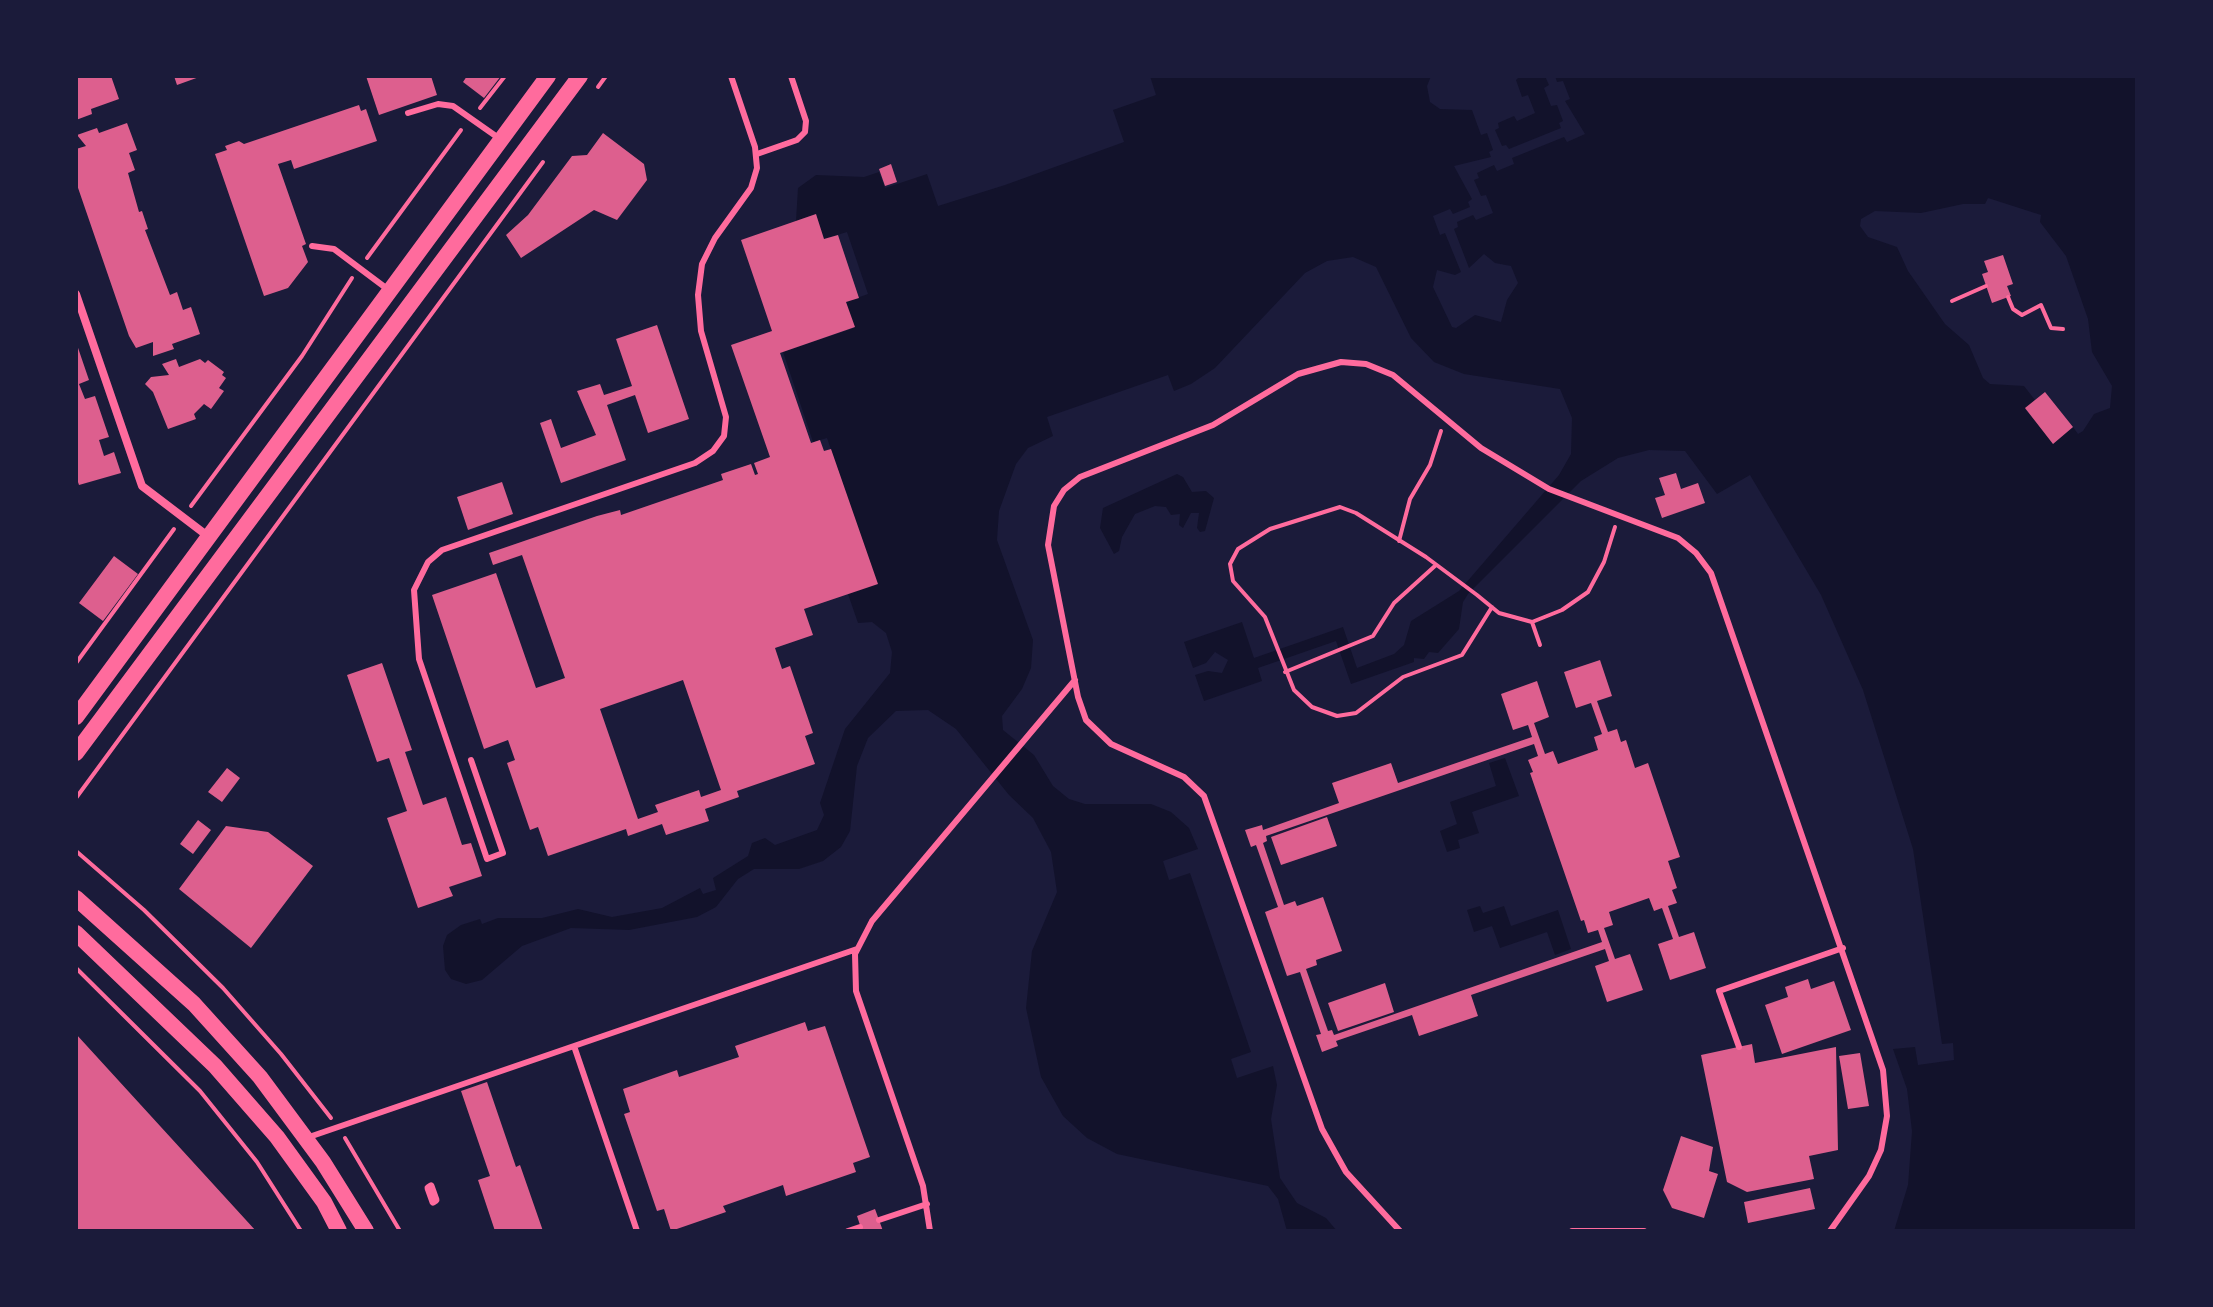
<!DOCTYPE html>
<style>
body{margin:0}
#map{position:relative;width:2213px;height:1307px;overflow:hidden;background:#1b1b3a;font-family:"Exo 2",sans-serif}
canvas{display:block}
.frame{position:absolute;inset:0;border:78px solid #1b1b3a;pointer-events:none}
</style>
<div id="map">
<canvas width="2213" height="1307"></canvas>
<div class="frame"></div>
</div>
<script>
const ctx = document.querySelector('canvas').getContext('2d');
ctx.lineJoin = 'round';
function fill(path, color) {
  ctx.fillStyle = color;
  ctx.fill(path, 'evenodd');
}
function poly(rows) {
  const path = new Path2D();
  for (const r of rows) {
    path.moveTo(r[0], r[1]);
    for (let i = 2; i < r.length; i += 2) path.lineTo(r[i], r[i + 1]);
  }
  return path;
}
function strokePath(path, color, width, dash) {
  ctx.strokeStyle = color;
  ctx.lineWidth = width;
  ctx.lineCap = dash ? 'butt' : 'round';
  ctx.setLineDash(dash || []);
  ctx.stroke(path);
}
fill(poly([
 [1150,76,1431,76,1427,86,1430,102,1440,109,1472,110,1481,135,1487,133,1493,150,1489,152,1491,157,1454,166,1472,199,1468,202,1470,207,1453,214,1450,209,1433,216,1440,235,1445,233,1461,272,1455,275,1437,270,1433,287,1452,327,1456,328,1475,315,1501,322,1507,300,1518,283,1511,266,1495,263,1484,254,1469,268,1454,229,1458,227,1457,222,1473,215,1476,220,1493,213,1486,195,1481,196,1474,180,1479,178,1477,173,1494,165,1497,171,1514,164,1512,158,1564,137,1567,142,1585,134,1565,101,1570,99,1563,81,1557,82,1555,76,2137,76,2137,1231,1894,1231,1908,1185,1912,1131,1907,1089,1893,1049,1915,1047,1918,1065,1954,1060,1953,1043,1942,1044,1913,849,1863,690,1821,595,1750,475,1717,494,1685,451,1649,450,1618,458,1581,481,1468,594,1463,602,1459,629,1438,653,1429,652,1424,659,1414,658,1414,662,1351,684,1336,641,1258,668,1262,681,1204,701,1195,675,1208,671,1222,673,1228,660,1215,652,1206,663,1193,668,1184,642,1242,622,1254,658,1343,627,1357,668,1394,654,1404,645,1411,621,1459,591,1559,475,1571,454,1572,418,1560,389,1464,374,1434,362,1411,338,1376,267,1353,257,1327,261,1305,273,1215,368,1191,384,1174,391,1168,375,1047,417,1053,436,1028,448,1016,464,999,511,997,540,1033,640,1031,668,1022,689,1002,716,1003,730,1034,755,1053,786,1069,799,1085,804,1151,804,1171,812,1189,828,1198,849,1163,861,1169,880,1190,873,1251,1052,1231,1059,1237,1078,1273,1066,1277,1085,1271,1119,1280,1178,1297,1203,1326,1218,1337,1231,1287,1231,1278,1199,1268,1186,1117,1154,1087,1138,1063,1116,1041,1077,1026,1008,1032,951,1057,892,1051,852,1033,818,1009,795,956,729,928,710,896,711,868,738,857,766,850,831,841,847,823,861,799,869,754,869,738,879,716,907,697,917,629,930,571,928,522,946,482,980,466,984,451,979,445,970,443,946,447,935,461,925,480,919,482,924,498,918,542,918,578,909,612,917,662,908,700,888,703,894,716,890,713,878,748,856,752,843,765,838,775,845,817,830,824,815,820,803,845,729,890,673,892,652,886,633,872,622,858,623,848,594,877,583,827,438,813,442,783,352,854,328,846,302,868,294,847,232,824,239,816,214,796,221,798,188,816,175,864,177,879,172,885,188,927,174,938,206,1005,185,1124,142,1113,110,1156,95],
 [1988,198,2041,215,2040,222,2066,256,2088,319,2092,352,2112,386,2110,408,2094,414,2083,431,2078,434,2073,427,2054,443,2025,409,2035,400,2024,386,1990,384,1983,378,1969,345,1945,324,1908,271,1897,247,1868,237,1860,226,1861,219,1875,211,1921,213,1963,204,1985,204],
 [1520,76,1545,76,1549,85,1544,88,1551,106,1557,105,1563,121,1559,123,1561,128,1509,149,1506,145,1502,146,1495,130,1499,128,1498,123,1514,116,1517,121,1535,113,1528,95,1522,97,1516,80],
 [1177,474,1183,477,1192,492,1206,491,1214,498,1205,531,1200,532,1197,528,1199,513,1191,513,1183,528,1179,525,1180,514,1171,515,1166,507,1155,506,1135,514,1122,537,1119,551,1114,554,1100,528,1103,508],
 [1505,758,1519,796,1472,812,1479,833,1458,840,1460,848,1447,852,1440,831,1457,824,1450,802,1496,786,1489,763],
 [1480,906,1483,913,1504,906,1511,926,1558,910,1571,949,1555,955,1547,932,1500,948,1492,926,1474,932,1467,910]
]), '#12122b');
fill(poly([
 [76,76,111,76,119,99,91,109,92,114,76,120],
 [174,76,202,76,177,85],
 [366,76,431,76,437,95,379,115],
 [467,76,501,76,484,98,463,82],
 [359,105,361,111,366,109,377,141,294,169,291,160,278,164,306,244,302,246,308,262,288,288,264,296,215,154,227,150,225,146,239,141,244,144],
 [127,123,137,150,129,153,135,170,128,173,139,212,142,211,148,229,145,230,170,295,177,292,183,310,191,307,200,334,172,344,174,349,153,356,153,342,136,348,129,336,76,182,76,149,86,146,77,135,97,128,99,133],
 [603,133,644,164,647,180,617,220,594,210,521,258,506,235,528,215,572,156,587,155],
 [891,164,897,182,885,186,879,169],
 [816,214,824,239,838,235,859,298,846,302,855,327,780,353,811,443,820,440,824,451,831,449,878,584,804,609,813,635,775,648,782,669,790,666,813,733,805,736,815,764,737,791,739,797,705,809,709,821,666,835,662,824,628,836,626,829,548,856,538,827,530,830,507,763,515,760,508,740,484,749,432,595,496,573,536,688,565,678,522,555,493,565,489,553,597,516,620,510,621,515,723,480,721,474,751,464,755,475,758,474,754,463,770,457,731,345,772,331,741,240],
 [683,680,721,790,701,797,699,790,655,805,658,812,638,819,600,709],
 [2003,255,2013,284,2007,286,2011,296,1992,303,1982,274,1988,272,1984,261],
 [657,325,689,419,648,433,635,395,607,405,626,460,561,483,540,423,551,419,561,448,596,435,577,391,600,384,604,395,632,386,616,339],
 [76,342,89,380,79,384,85,399,95,396,109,437,99,440,104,456,114,452,121,473,79,485,76,476],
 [176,359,179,367,200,359,205,363,208,360,224,372,222,375,226,378,219,388,224,391,211,409,204,404,194,414,196,419,168,429,153,392,145,384,151,377,169,375,162,364],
 [2045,392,2073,427,2053,444,2025,408],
 [1676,473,1681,489,1698,483,1705,503,1662,518,1655,498,1665,495,1659,478],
 [502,482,513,514,468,530,457,497],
 [114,556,138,574,103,621,79,603],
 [1600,660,1612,696,1597,701,1608,732,1617,729,1621,742,1626,740,1635,768,1648,763,1680,857,1668,861,1677,888,1672,890,1677,903,1668,906,1679,937,1694,932,1706,968,1670,980,1658,944,1673,939,1662,908,1654,911,1649,898,1609,912,1613,925,1604,928,1615,959,1630,954,1643,990,1607,1002,1595,966,1609,961,1605,949,1471,995,1478,1016,1419,1036,1412,1015,1336,1041,1338,1046,1322,1052,1316,1035,1321,1034,1300,972,1287,976,1265,912,1278,907,1256,845,1251,847,1245,830,1262,825,1263,830,1339,803,1332,783,1391,763,1398,783,1532,737,1528,725,1513,730,1501,694,1537,681,1549,717,1534,723,1545,754,1553,751,1558,764,1598,750,1594,737,1602,734,1591,703,1576,708,1564,672],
 [1534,744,1538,756,1528,760,1533,772,1530,773,1581,921,1584,920,1588,933,1598,930,1602,942,1334,1035,1332,1030,1328,1031,1306,969,1317,965,1316,960,1342,951,1323,897,1297,906,1295,901,1284,905,1263,843,1267,841,1266,836],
 [382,663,412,750,405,752,423,805,446,797,462,845,471,843,482,876,449,887,453,896,418,908,387,818,407,811,389,758,377,762,347,675],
 [227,768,240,778,222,802,208,792],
 [1327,817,1337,846,1281,865,1271,837],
 [198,820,211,830,193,854,180,844],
 [226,826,268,832,313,866,251,948,179,889],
 [1808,979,1811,989,1834,981,1851,1030,1782,1054,1765,1005,1788,997,1785,987],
 [1385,983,1394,1012,1338,1031,1328,1003],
 [805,1022,808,1031,825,1026,870,1157,853,1163,856,1172,786,1196,783,1185,723,1206,726,1212,671,1231,664,1209,657,1211,624,1114,630,1112,623,1089,677,1070,679,1077,739,1057,735,1046],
 [76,1034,256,1231,76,1231],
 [1752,1044,1755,1063,1836,1047,1838,1150,1809,1156,1814,1179,1747,1192,1727,1182,1701,1055],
 [1860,1053,1869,1106,1848,1109,1839,1056],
 [487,1082,516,1167,520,1165,543,1231,495,1231,478,1180,490,1176,461,1091],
 [1681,1136,1713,1147,1709,1171,1718,1174,1704,1218,1672,1208,1663,1190],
 [1810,1188,1815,1209,1748,1223,1744,1202],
 [875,1209,883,1231,862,1231,857,1216]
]), '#dd5f8e');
strokePath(poly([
 [598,87,606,76],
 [480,108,505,76],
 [367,258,461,130],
 [2008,297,2013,309,2022,315,2041,305,2051,328,2063,329],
 [1952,301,1986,286],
 [191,506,302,356,352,278],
 [1399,541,1410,499,1430,465,1441,431],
 [1492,607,1462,655,1403,677,1356,713,1337,716,1312,707,1294,690,1265,617,1233,581,1230,564,1238,549,1270,529,1340,507,1356,513,1426,557,1477,595,1499,613,1532,622,1562,610,1588,592,1604,562,1615,527],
 [1532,622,1540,645],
 [76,663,174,529],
 [1285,672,1373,636,1394,603,1436,565],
 [76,798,543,162],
 [76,851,144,910,223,988,281,1054,331,1118],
 [76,968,200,1091,257,1162,301,1231],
 [345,1138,400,1231]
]), '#ff6b9d', 4);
strokePath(poly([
 [408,113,438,104,453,106,500,139],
 [757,154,797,140,805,132,806,121,791,76],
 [312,246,334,249,390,291],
 [471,760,503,853,487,859,419,659,414,590,428,562,442,550,695,463,713,451,724,436,726,417,701,331,698,295,702,264,715,238,751,188,757,168,755,147,731,76],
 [1739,1047,1719,991,1843,948],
 [309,1137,574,1046],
 [879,1220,927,1204],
 [637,1231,574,1046,857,949],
 [848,1231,860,1227],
 [930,1231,923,1186,856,991,855,954,872,921,1075,680],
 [1400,1231,1346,1172,1322,1129,1204,796,1184,777,1111,744,1086,720,1078,697,1048,545,1054,506,1064,490,1080,477,1213,425,1298,374,1341,362,1366,364,1393,375,1481,448,1549,489,1678,538,1696,553,1711,573,1883,1070,1887,1116,1881,1150,1869,1176,1830,1231],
 [1572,1231,1644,1231]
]), '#ff6b9d', 6);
strokePath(poly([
 [431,1186,436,1200,433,1202,428,1188,431,1186]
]), '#ff6b9d', 7);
strokePath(poly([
 [76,294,142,486,209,537]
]), '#ff6b9d', 8);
strokePath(poly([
 [76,717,548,76],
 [76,753,580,76],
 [76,898,194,1004,260,1077,323,1162,366,1231],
 [76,933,215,1066,277,1137,324,1202,339,1231]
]), '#ff6b9d', 16);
</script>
